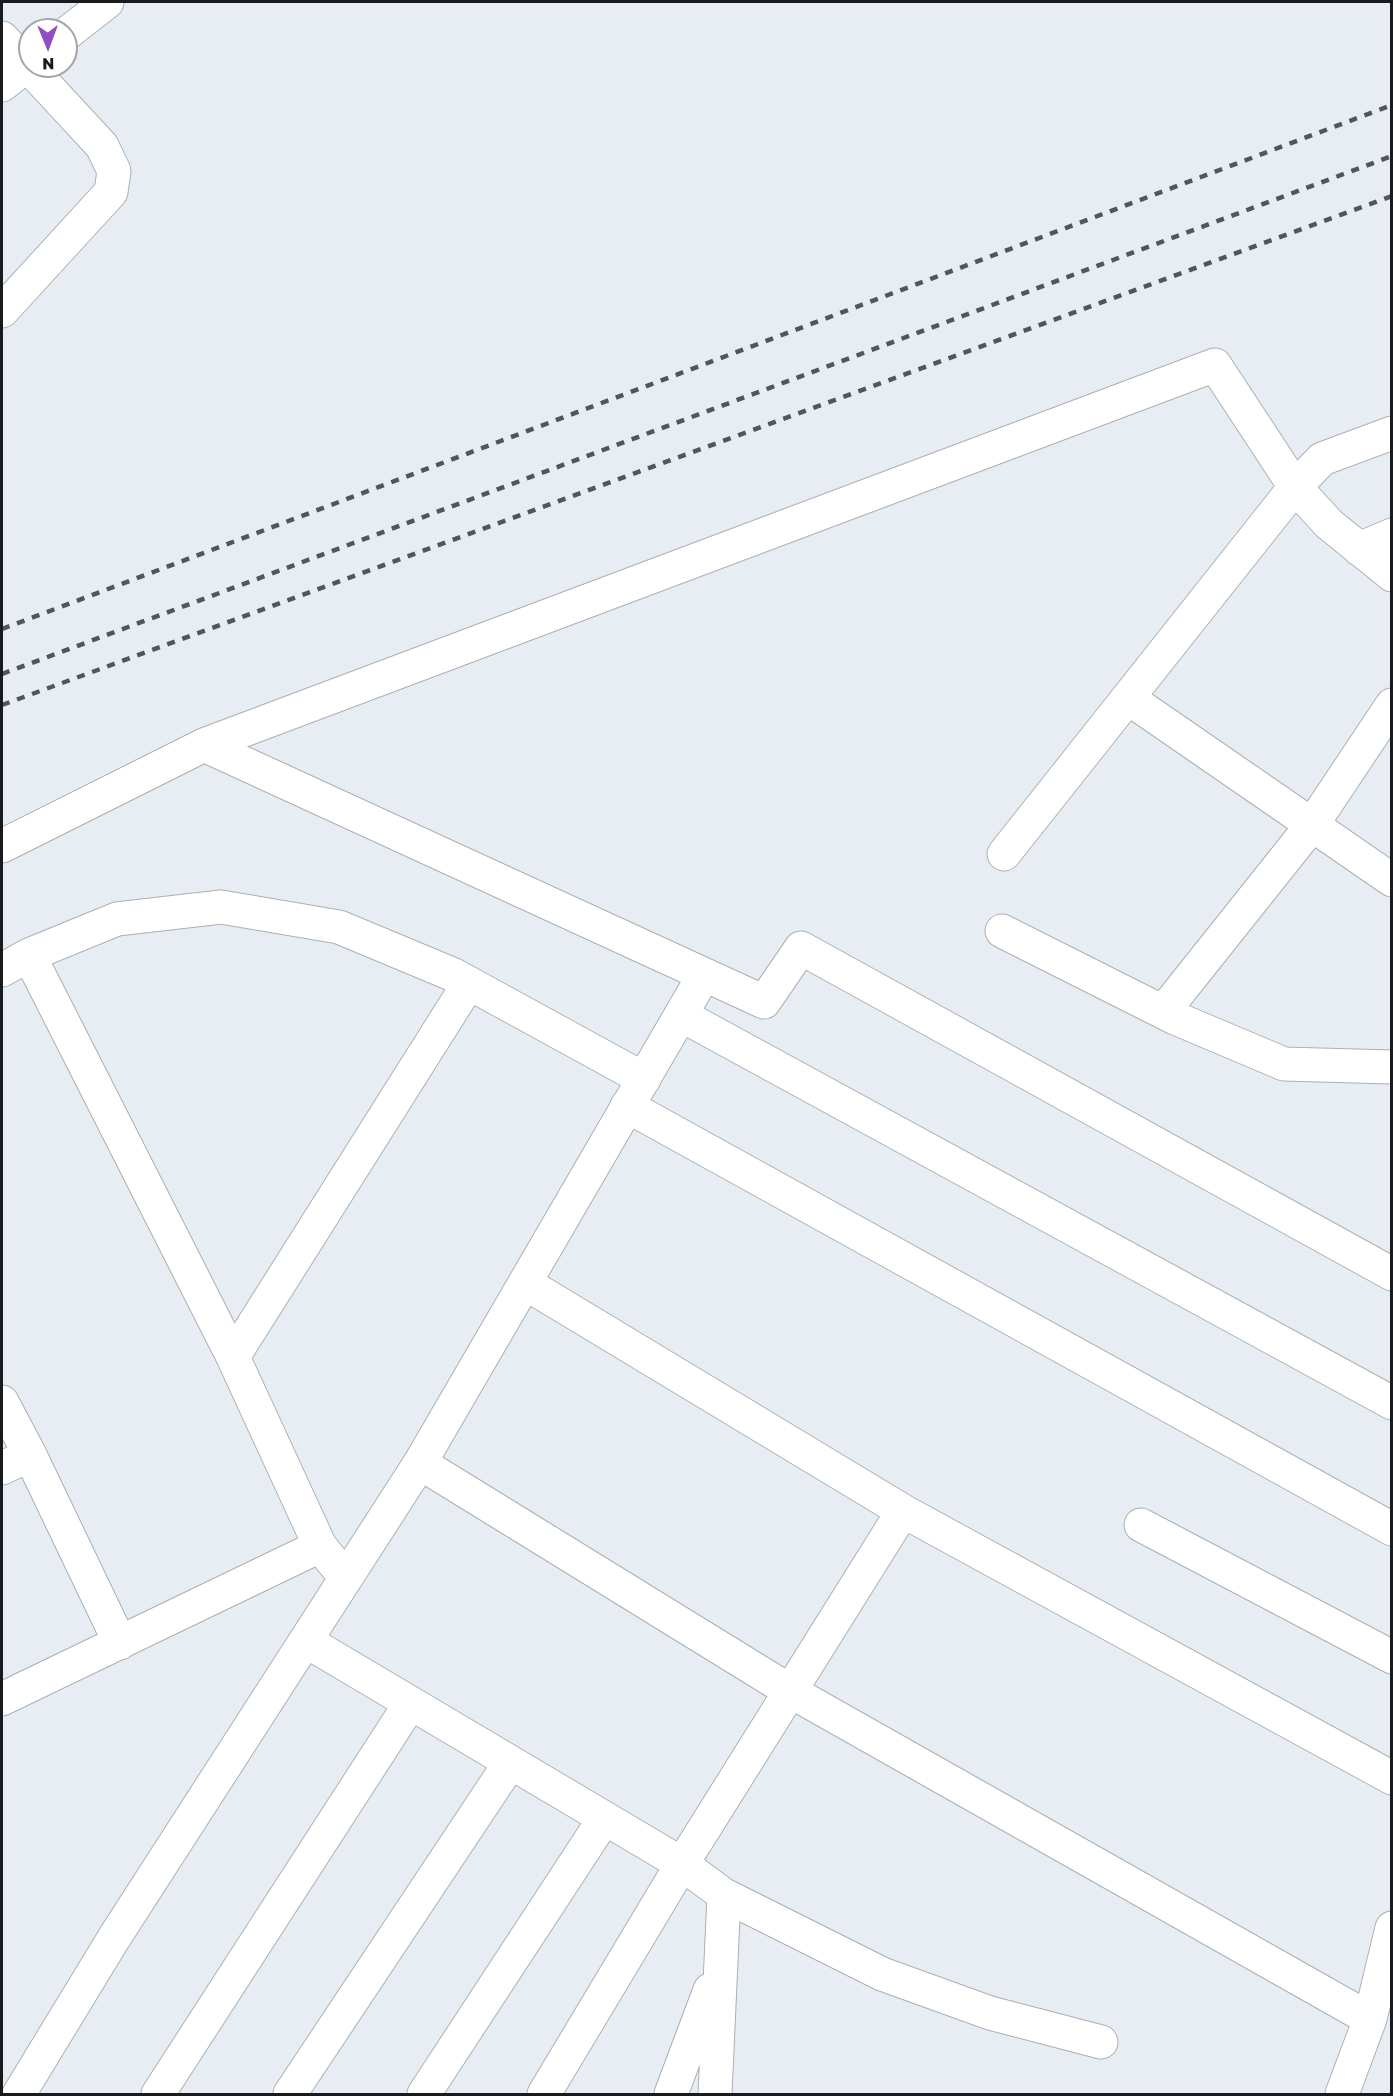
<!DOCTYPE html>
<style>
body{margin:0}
#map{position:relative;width:1393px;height:2096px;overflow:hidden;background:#e7edf3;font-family:"Golos Text",sans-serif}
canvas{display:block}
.frame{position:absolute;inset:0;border:3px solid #181a1c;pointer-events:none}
.north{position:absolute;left:18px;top:18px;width:60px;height:60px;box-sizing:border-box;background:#fff;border:2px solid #a3a3a4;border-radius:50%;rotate:179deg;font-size:16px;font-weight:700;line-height:24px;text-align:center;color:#181a1c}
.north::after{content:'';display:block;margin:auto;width:21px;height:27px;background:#914dc1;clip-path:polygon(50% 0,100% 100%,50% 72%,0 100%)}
</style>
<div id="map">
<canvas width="1393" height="2096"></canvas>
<div class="frame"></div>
<div class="north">N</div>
</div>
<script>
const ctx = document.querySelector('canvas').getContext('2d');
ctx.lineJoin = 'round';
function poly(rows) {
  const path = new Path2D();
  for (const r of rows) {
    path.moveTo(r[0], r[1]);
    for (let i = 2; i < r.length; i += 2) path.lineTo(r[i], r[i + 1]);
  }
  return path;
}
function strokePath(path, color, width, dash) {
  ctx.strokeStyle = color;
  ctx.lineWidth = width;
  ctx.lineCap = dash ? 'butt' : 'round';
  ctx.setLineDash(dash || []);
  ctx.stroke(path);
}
const minor = poly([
 [66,34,107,2],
 [2,38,102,146,114,171,111,192,2,311],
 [2,85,30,63],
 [1392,433,1322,459,1295,487,1329,524,1392,575],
 [1359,549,1392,535],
 [1128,698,1392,880],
 [204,745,764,1002,801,948,1392,1274],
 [2,846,204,745,1215,365,1295,487,1004,854],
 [1002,931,1175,1018,1284,1064,1392,1067],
 [29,955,233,1357,320,1546,346,1578],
 [2,970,29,955,117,919,221,907,339,927,454,975,644,1079],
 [1163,1012,1312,825,1392,705],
 [681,1015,1392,1403],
 [627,1106,1392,1529],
 [525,1283,903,1511,1392,1778],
 [233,1357,469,983],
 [2,1402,30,1455,120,1643],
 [420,1463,790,1691,1370,2019],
 [2,1468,30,1455],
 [1141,1525,1392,1657],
 [306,1641,682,1864,903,1511],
 [2,1699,320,1546],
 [19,2094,114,1938,420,1463,704,975],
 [158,2094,410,1704],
 [290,2094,510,1763],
 [424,2094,604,1819],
 [544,2094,682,1864,724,1895,882,1974,990,2013,1101,2042],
 [671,2094,710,1990],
 [715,2094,724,1895],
 [1342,2094,1370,2019,1392,1928]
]);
strokePath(minor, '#aab0b5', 35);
strokePath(minor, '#fff', 33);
strokePath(poly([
 [2,629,1392,105],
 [2,674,1392,156],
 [2,705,1392,196]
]), '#525659', 4.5, [8, 8]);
</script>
